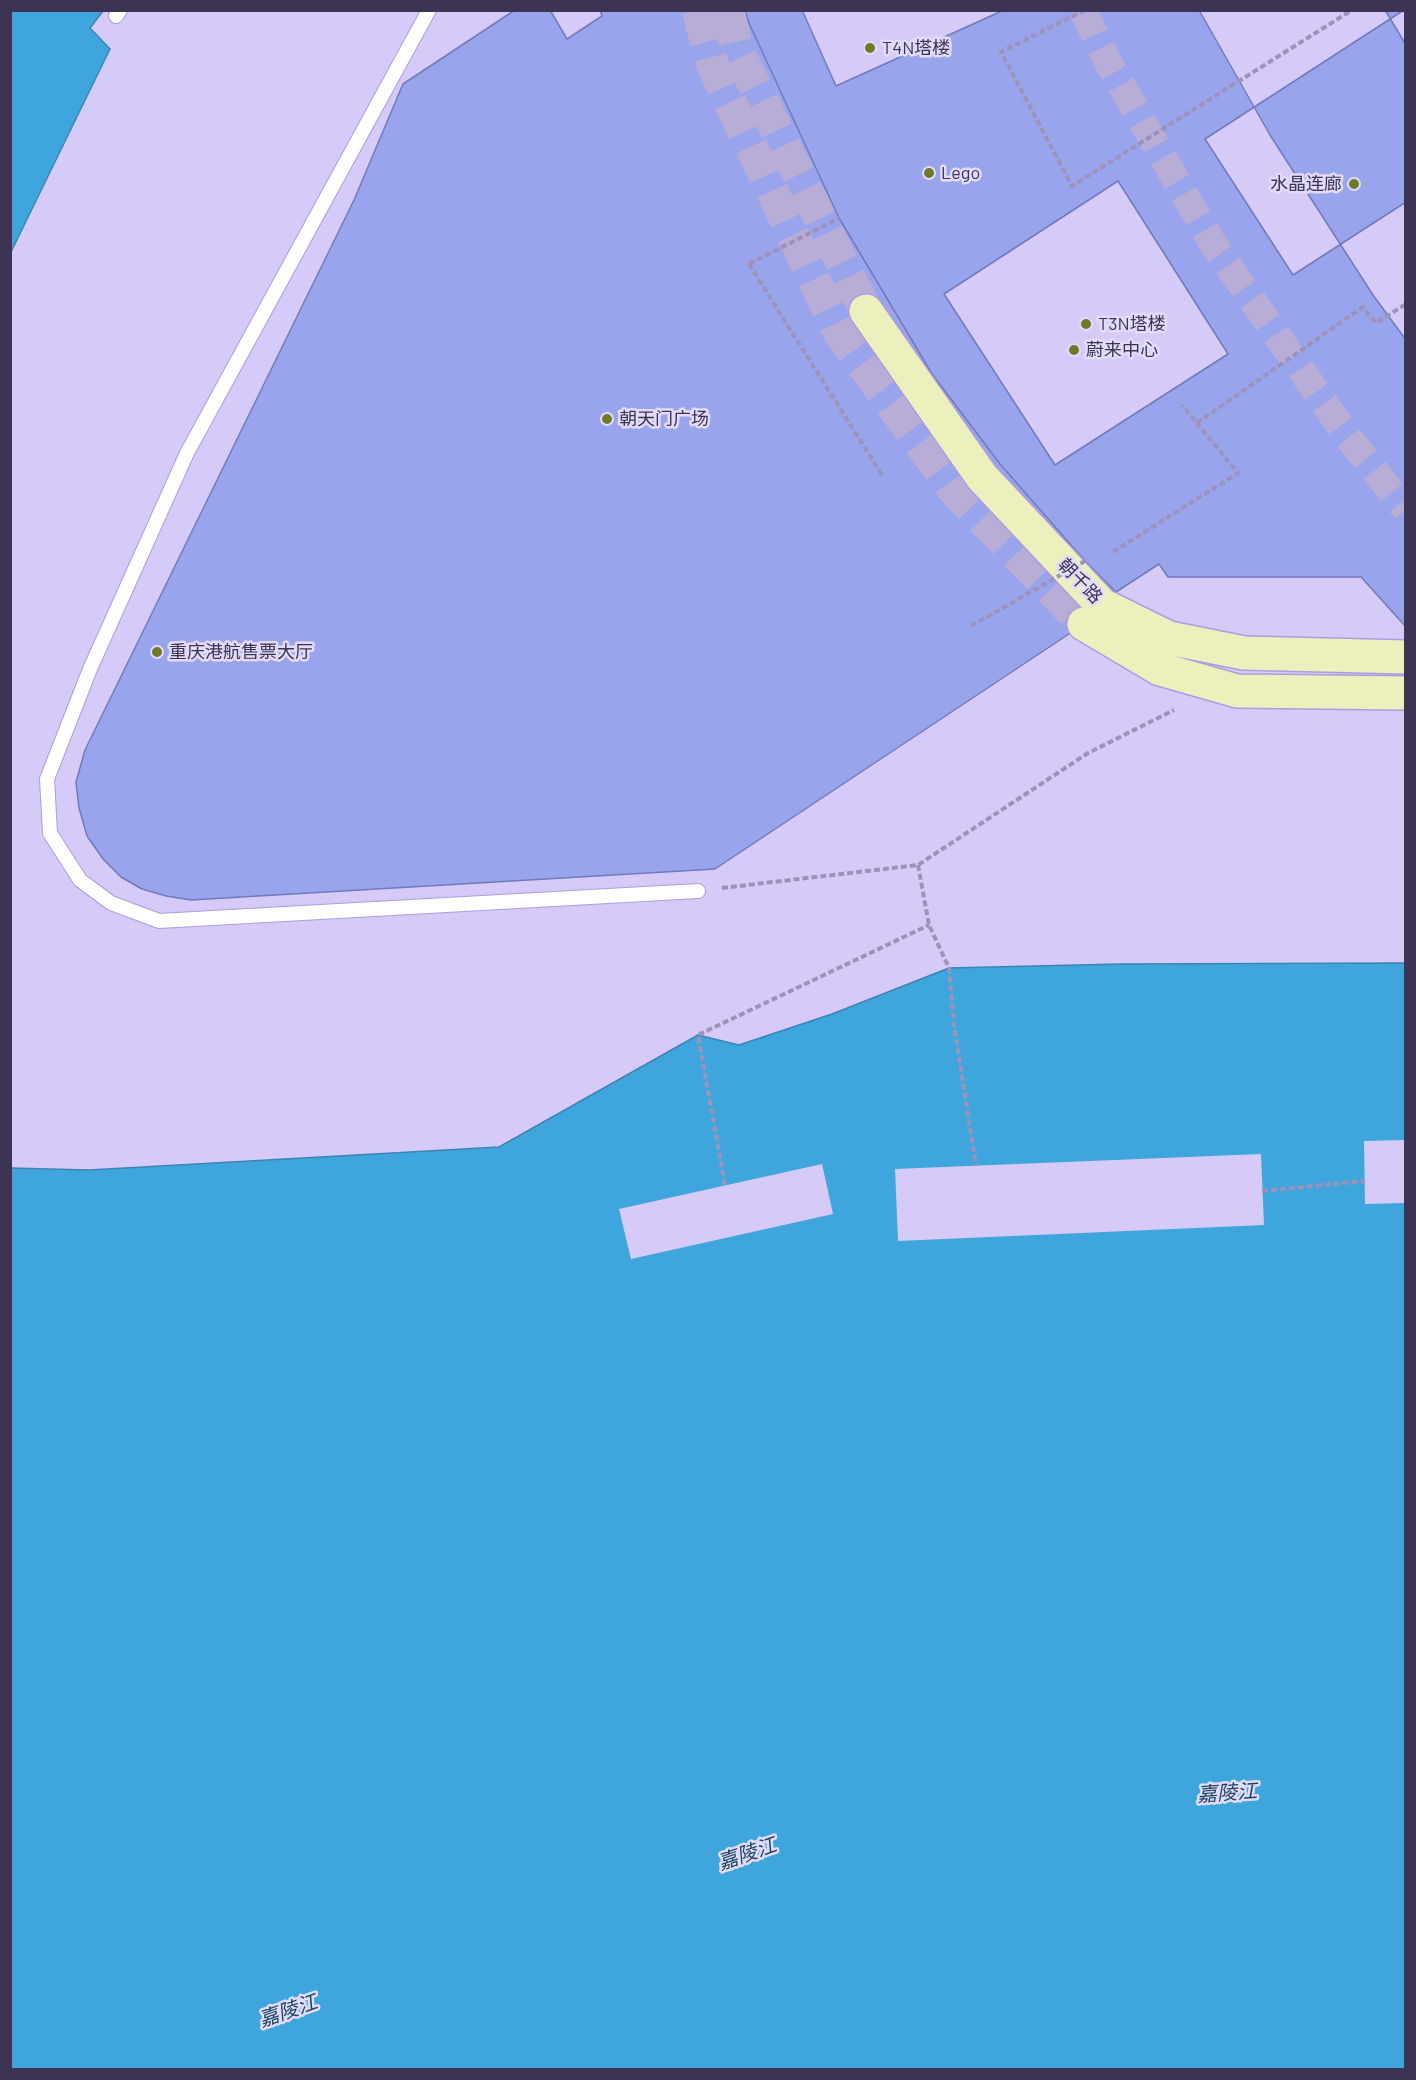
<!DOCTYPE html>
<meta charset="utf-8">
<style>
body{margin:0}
#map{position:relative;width:1416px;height:2080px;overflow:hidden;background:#d6cbf8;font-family:Barlow,sans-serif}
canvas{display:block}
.frame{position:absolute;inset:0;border:12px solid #3c3452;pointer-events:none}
</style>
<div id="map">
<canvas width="1416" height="2080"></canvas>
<div class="frame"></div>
</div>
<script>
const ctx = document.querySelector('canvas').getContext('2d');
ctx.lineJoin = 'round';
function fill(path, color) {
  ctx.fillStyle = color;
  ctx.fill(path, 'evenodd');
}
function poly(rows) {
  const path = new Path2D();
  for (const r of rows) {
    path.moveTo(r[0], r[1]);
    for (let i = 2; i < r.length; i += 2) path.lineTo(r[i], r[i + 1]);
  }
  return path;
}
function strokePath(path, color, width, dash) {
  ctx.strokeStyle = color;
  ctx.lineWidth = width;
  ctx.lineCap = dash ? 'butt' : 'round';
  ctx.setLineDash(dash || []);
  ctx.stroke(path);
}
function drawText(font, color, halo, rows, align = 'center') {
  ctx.font = font + ' Barlow,"Noto Sans SC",sans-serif';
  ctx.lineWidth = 5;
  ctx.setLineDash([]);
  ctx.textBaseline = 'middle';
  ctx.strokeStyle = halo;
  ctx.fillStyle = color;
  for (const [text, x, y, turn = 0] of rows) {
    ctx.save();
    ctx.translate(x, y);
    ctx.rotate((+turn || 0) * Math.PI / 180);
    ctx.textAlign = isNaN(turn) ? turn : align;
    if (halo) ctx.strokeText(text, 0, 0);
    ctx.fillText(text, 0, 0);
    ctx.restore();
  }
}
const water = poly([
 [11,10,103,11,90,28,110,49,11,252,11,10],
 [1405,963,1405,2069,11,2070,11,1168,89,1170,499,1147,698,1035,739,1045,832,1014,949,968,1121,964,1405,963]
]);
fill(water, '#3ea6dd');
strokePath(water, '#3d84b3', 1.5);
fill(poly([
 [1405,1140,1405,1203,1365,1204,1364,1141],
 [1261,1154,1264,1225,898,1241,895,1169],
 [822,1164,833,1214,631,1259,619,1209]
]), '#d6cbf8');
const building = poly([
 [515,10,550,10,567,39,602,16,600,10,745,10,749,23,839,218,932,374,1000,464,1085,561,1116,592,1084,624,715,869,191,900,166,896,142,889,121,877,103,859,87,836,79,808,76,782,85,750,354,200,403,84,515,10],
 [745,10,1406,10,1406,627,1361,577,1168,577,1159,564,1116,592,1085,561,1000,464,932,374,839,218,749,23,745,10],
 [802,10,1004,10,836,86,802,10],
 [1199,10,1385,10,1406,45,1406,340,1373,295,1270,135,1199,10],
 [1404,10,1406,10,1406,202,1293,275,1205,139,1404,10],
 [1118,181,1228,354,1055,465,944,294,1118,181]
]);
fill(building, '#98a4eb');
strokePath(building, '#707abd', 1.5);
strokePath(poly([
 [1083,10,1108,62,1213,244,1348,437,1406,510]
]), '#b7add7', 28, [28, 14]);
strokePath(poly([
 [698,10,713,66,839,332,954,490,1084,624],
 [728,10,737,50,866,311]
]), '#b7add7', 33, [33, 16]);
const lane = poly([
 [429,10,187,453,90,669,47,779,50,833,80,880,111,903,159,921,698,891],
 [116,16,120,10]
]);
const secondary = poly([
 [866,311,982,477,1102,605,1169,638,1244,653,1406,657],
 [1084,624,1160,669,1237,691,1406,693]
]);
strokePath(lane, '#ae9be2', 16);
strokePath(secondary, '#ae9be2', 36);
strokePath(poly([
 [1085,10,1001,52,1072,186,1352,10],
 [749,264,882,475],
 [1197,423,1363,307,1376,323,1406,304],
 [1113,552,1238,473,1182,405],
 [918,865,929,925,949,968,954,1025,976,1166],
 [722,888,918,865,1088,753,1174,710],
 [725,1185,698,1035,929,925],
 [1262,1191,1365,1181]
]), '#9c92ba', 4, [6, 3]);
strokePath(lane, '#fff', 14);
strokePath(secondary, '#ebf0bd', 33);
strokePath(poly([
 [749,264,839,218],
 [971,626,1085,561]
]), '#9c92ba', 4, [6, 3]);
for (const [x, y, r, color] of [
 [870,48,6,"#707a26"],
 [929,173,6,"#707a26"],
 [1354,184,6,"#707a26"],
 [1086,324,6,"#707a26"],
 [1074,350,6,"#707a26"],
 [607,419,6,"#707a26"],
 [157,652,6,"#707a26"]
]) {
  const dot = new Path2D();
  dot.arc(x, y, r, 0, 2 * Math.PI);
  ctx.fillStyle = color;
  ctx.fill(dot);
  strokePath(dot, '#e2dbf9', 2);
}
drawText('18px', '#3c3452', '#e2dbf9', [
 ["T4N塔楼",882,48],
 ["Lego",941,173],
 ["水晶连廊",1342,184,"right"],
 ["T3N塔楼",1098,324],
 ["蔚来中心",1086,350],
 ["朝天门广场",619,419],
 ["重庆港航售票大厅",169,652]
], 'left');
drawText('18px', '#3c3452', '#e2dbf9', [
 ["朝千路",1080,581,46]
]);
drawText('italic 20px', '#1a445c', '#e2dbf9', [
 ["嘉陵江",1227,1793,-4],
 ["嘉陵江",747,1854,-19],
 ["嘉陵江",288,2011,-19]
]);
</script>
